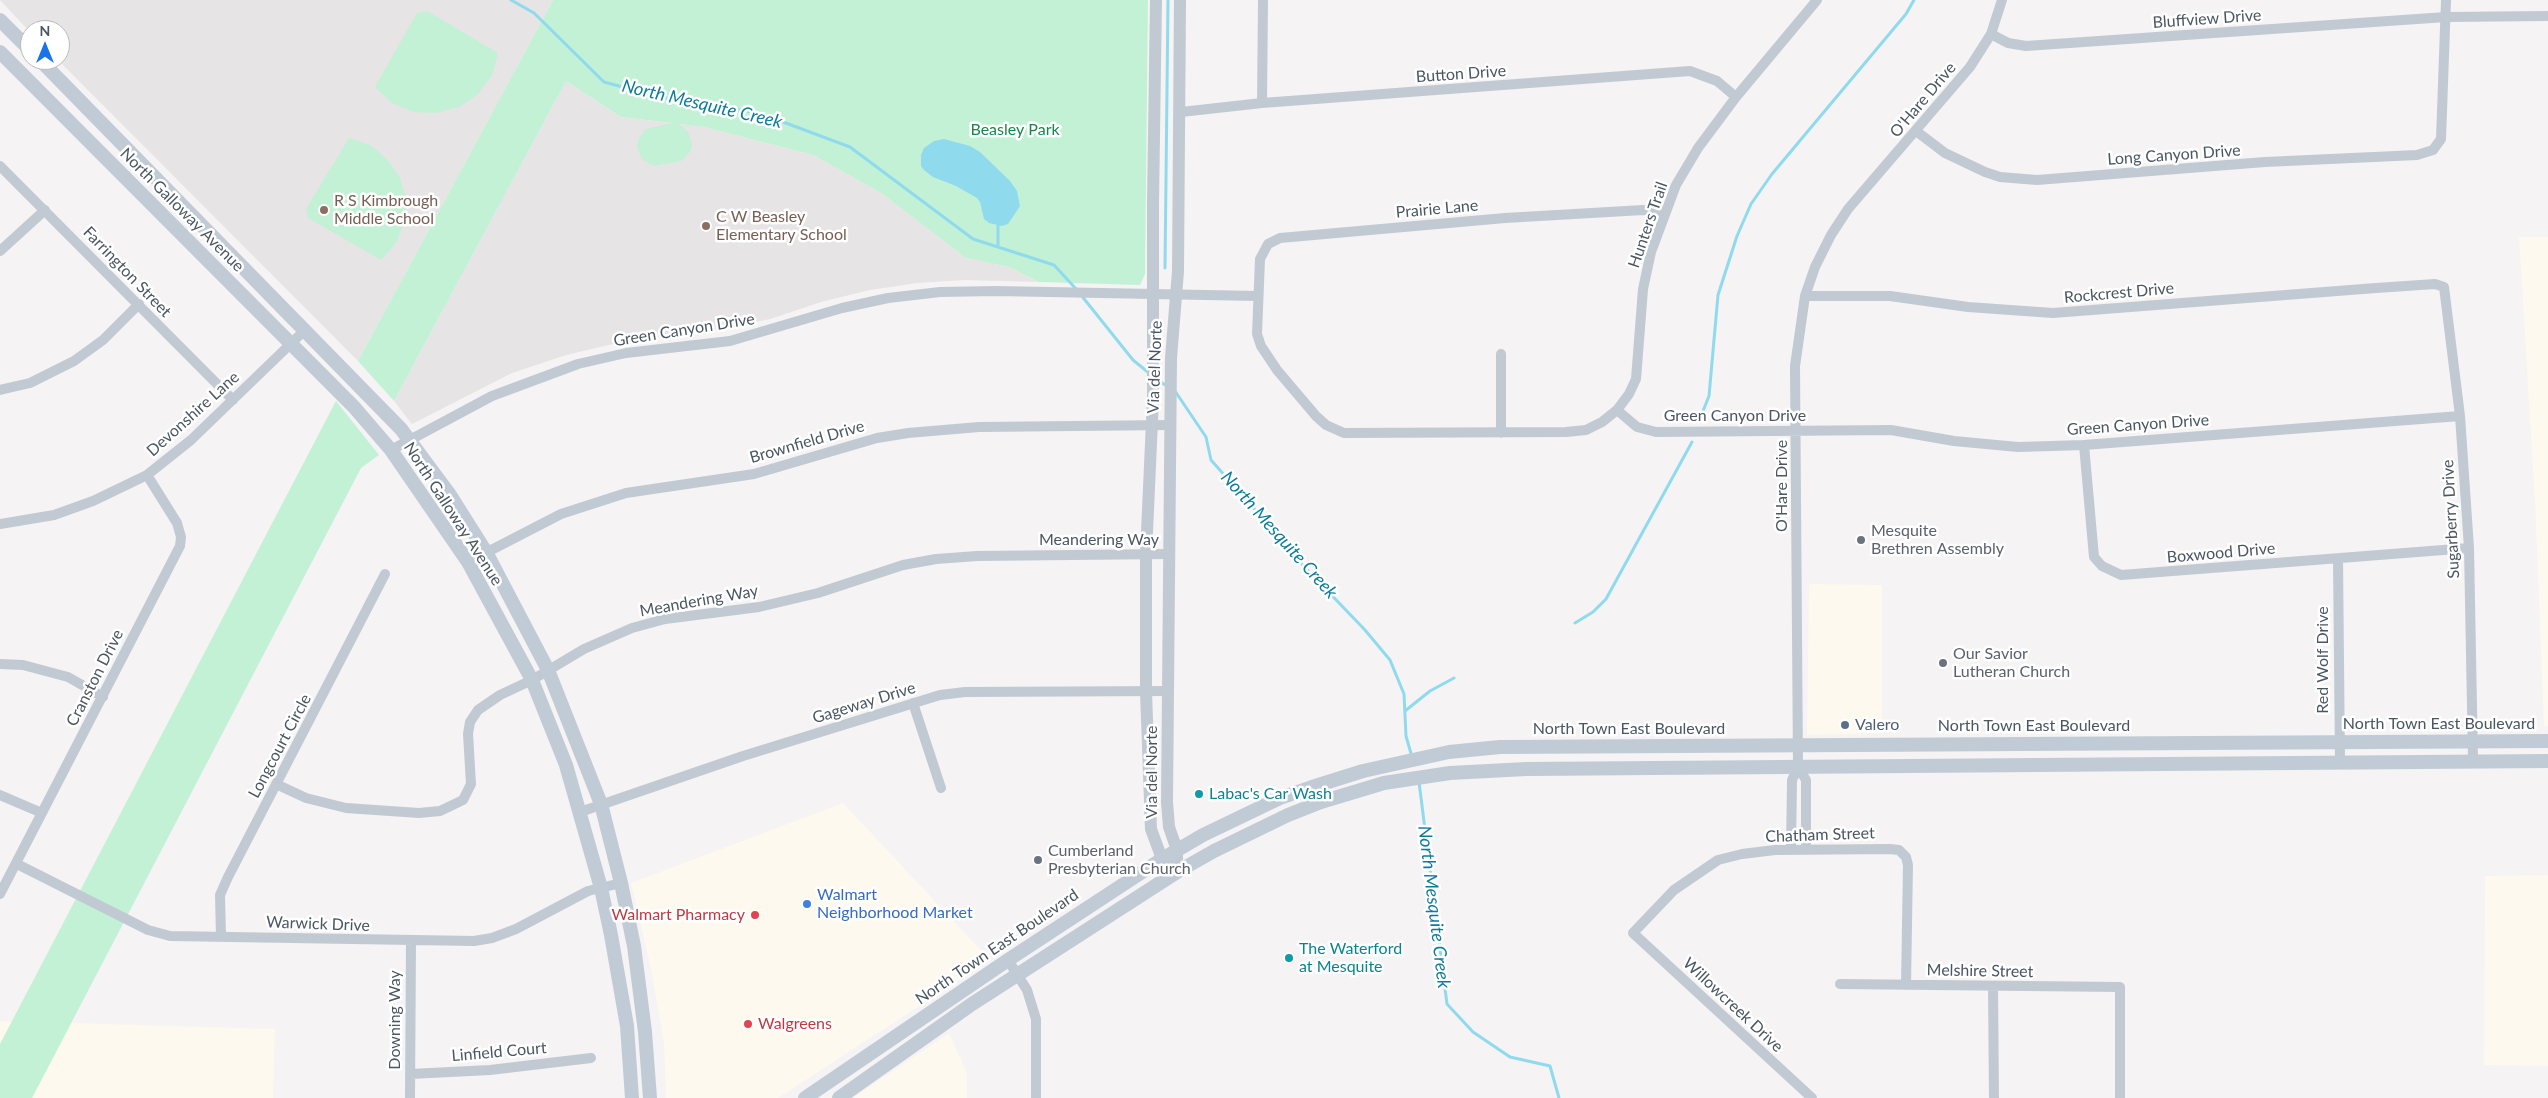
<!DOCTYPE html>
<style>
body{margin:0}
#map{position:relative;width:2548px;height:1098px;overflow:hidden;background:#f5f3f3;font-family:Lato,sans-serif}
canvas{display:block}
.north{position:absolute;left:20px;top:20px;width:50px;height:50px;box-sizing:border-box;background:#fff;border:1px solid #b7bbc0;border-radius:50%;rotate:0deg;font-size:14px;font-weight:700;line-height:20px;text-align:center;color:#4a5661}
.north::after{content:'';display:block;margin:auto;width:18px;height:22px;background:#1a73e8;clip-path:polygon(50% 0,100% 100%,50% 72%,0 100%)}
</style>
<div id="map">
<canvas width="2548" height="1098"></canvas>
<div class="north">N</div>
</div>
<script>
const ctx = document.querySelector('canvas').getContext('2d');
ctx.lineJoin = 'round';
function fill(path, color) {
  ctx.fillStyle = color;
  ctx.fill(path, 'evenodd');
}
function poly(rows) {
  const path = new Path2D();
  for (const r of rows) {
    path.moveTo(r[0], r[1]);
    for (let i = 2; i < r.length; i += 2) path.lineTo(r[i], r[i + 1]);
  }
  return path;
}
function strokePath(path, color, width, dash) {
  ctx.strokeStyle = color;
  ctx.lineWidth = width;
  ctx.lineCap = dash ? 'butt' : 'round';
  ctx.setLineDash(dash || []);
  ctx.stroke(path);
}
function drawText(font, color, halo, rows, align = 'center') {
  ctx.font = font + ' Lato,sans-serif';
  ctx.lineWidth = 5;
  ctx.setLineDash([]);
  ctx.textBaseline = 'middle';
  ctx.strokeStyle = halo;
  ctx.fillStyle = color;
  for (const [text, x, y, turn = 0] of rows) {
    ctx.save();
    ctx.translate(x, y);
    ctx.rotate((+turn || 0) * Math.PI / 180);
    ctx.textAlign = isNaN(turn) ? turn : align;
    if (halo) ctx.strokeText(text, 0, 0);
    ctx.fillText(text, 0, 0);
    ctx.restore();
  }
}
fill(poly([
 [2519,237,2548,237,2548,726,2544,726,2535,503],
 [1809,584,1882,585,1882,733,1807,735],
 [843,803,990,960,778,1098,666,1098,664,1043,651,969,631,883],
 [2548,875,2548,1066,2484,1065,2485,876],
 [0,1021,12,1022,0,1044],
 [72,1023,275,1029,273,1098,32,1098],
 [949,1033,967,1074,967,1098,853,1098]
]), '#fdf9ef');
fill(poly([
 [0,0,553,0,358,361,58,60,60,60,60,30,30,30,30,32],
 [566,81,621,117,704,127,813,155,881,193,966,258,1009,267,1039,282,965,280,917,283,870,290,821,302,770,319,718,330,667,335,617,343,566,355,512,373,412,424,394,401]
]), '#e6e4e5');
fill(poly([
 [553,0,1148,0,1145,274,1140,285,1039,282,1009,267,966,258,881,193,813,155,704,127,679,124,689,133,692,146,690,152,681,161,654,166,642,159,637,147,638,140,646,129,672,123,621,117,566,81,394,401,358,361],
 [427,11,498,53,492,75,478,94,459,107,436,113,413,112,392,103,375,87,417,13],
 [349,138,370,145,387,159,400,178,406,200,404,222,396,243,381,260,308,218,306,209],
 [336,401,379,455,361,468,32,1098,0,1098,0,1044]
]), '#c3f1d5');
fill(poly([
 [944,139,970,146,980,152,1010,181,1017,191,1020,206,1008,224,1002,226,989,223,984,219,980,202,977,198,956,186,933,177,924,170,921,166,921,155,924,148,934,141]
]), '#90daee');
strokePath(poly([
 [511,0,534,13,604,82,660,97,759,113,850,147,973,239,1054,265,1077,290],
 [998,247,998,225],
 [1165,268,1168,0],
 [1081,295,1133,360,1149,373],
 [1156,379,1167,386],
 [1175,391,1206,437,1211,460,1265,521,1271,532,1365,630,1390,660,1404,694,1406,736,1412,757],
 [1699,421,1709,396,1718,295,1737,236,1751,204,1772,174,1906,14,1914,0],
 [1575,623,1593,612,1606,599,1692,442],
 [1405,711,1430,691,1454,678],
 [1419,782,1447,1004,1473,1032,1510,1057,1550,1066,1559,1098]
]), '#90daee', 3);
strokePath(poly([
 [1991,34,2008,43,2026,46,2446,17,2548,16],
 [1262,103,1263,0],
 [1181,112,1262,103,1690,71,1717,81,1736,97],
 [1916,131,1945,153,1985,172,2000,177,2037,180,2265,162,2417,155,2433,150,2441,139,2446,0],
 [0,166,233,400],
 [1666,211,1643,210,1505,218,1280,238,1268,244,1260,259,1257,334,1261,346,1277,370,1316,416,1326,425,1344,433,1566,432,1586,430,1602,422,1617,410,1629,394,1636,379,1643,289,1651,252,1676,185,1698,148,1736,97,1817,0],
 [0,251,45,210],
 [1805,296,1890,296,1968,307,2053,313,2376,288,2435,284,2444,287,2460,416,2469,548,2473,760],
 [1501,354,1501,433],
 [0,390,30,383,74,361,103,340,139,304],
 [1617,410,1637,427,1656,432,1891,430,1954,441,2018,447,2084,445,2460,416],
 [2084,445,2094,557,2102,566,2121,575,2469,548],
 [391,450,492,396,578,364,626,353,730,341,842,308,888,298,940,292,996,291,1258,296],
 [0,524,54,515,93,501,147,475,191,440,306,329],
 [2338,559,2340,761],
 [468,562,561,514,626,493,754,474,877,438,908,433,979,427,1170,425],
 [0,664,23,665,68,677,103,697],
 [913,703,941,788],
 [1798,767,1806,780,1806,850],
 [276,784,306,798,346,808,419,813,440,811,463,800,471,784,468,734,470,722,478,710,500,695,532,680,584,649,632,628,665,619,759,607,818,593,903,565,936,559,977,556,1169,554],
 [0,795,42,813],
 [580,812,743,756,940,695,965,692,1168,691],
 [1791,850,1792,780,1798,767,1795,366,1805,296,1815,267,1831,235,1848,209,1970,67,1991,34,2002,0],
 [17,864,148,930,170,936,474,941,492,938,516,929,588,891,621,883],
 [0,894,180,546,181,537,177,523,147,475],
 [221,936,220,895,228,877,385,574],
 [1008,960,1027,990,1036,1019,1036,1098],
 [1840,984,2120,987,2120,1098],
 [1993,986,1994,1098],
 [410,1074,490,1070,591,1058],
 [410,1098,411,941],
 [1812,1098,1633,933,1674,890,1718,860,1742,854,1775,850,1890,849,1899,850,1906,857,1908,865,1906,985]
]), '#c1cad2', 10);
strokePath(poly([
 [1156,0,1153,203,1153,399,1146,554,1146,692,1151,829,1162,859,1177,872],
 [1177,861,1177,850,1169,827,1167,802,1171,358,1178,271,1180,0]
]), '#c1cad2', 12);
strokePath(poly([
 [0,20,30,50],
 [0,52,354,407,391,450,468,562,532,680,566,765,601,888,611,935,627,1026,632,1098],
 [40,60,401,429,450,495,486,552,548,670,601,804,621,883,634,946,645,1032,650,1098],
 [805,1098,1008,960,1162,859,1203,835,1280,798,1312,787,1363,771,1449,752,1500,747,2548,741],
 [839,1098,972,1004,1177,872,1214,851,1288,815,1321,802,1384,783,1450,773,1526,769,2548,761]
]), '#c1cbd6', 14);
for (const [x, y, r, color] of [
 [324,210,5,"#8d6e63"],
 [706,226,5,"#8d6e63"],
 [1861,540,5,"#6b7280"],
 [1943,663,5,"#6b7280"],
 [1845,725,5,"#5c6f8a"],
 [1199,794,5,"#0f9aa8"],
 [1038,860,5,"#6b7280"],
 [807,904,5,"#3f7fe0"],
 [755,915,5,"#e0444e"],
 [1289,958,5,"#0f9aa8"],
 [748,1024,5,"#e0444e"]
]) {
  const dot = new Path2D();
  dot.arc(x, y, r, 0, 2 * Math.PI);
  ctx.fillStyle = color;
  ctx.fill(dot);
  strokePath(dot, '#fff', 2);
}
drawText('16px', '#4a5661', '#fff', [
 ["Bluffview Drive",2207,19,-4],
 ["Button Drive",1461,74,-4],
 ["O'Hare Drive",1923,100,-50],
 ["Long Canyon Drive",2174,155,-4],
 ["Prairie Lane",1437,209,-5],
 ["North Galloway Avenue",182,210,45],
 ["Hunters Trail",1648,225,-71],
 ["Farrington Street",127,272,46],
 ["Rockcrest Drive",2119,293,-5],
 ["Green Canyon Drive",684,330,-9],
 ["Via del Norte",1155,367,-88],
 ["Devonshire Lane",193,414,-42],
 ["Green Canyon Drive",1735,416],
 ["Green Canyon Drive",2138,425,-4],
 ["Brownfield Drive",807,442,-16],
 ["O'Hare Drive",1782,486,-90],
 ["North Galloway Avenue",453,514,57],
 ["Sugarberry Drive",2451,519,-93],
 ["Meandering Way",1099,540],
 ["Boxwood Drive",2221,553,-5],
 ["Meandering Way",699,601,-10],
 ["Red Wolf Drive",2323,660,-90],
 ["Cranston Drive",95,678,-63],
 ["Gageway Drive",864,703,-17],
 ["North Town East Boulevard",2439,724],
 ["North Town East Boulevard",2034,726],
 ["North Town East Boulevard",1629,729],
 ["Longcourt Circle",280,746,-62],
 ["Via del Norte",1152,772,-90],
 ["Chatham Street",1820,835,-2],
 ["Warwick Drive",318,924,2],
 ["North Town East Boulevard",997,947,-34],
 ["Melshire Street",1980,971,1],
 ["Willowcreek Drive",1733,1005,43],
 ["Downing Way",395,1020,-90],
 ["Linfield Court",499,1052,-5]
]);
drawText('16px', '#17864f', '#fff', [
 ["Beasley Park",1015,130]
]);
drawText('16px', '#785e54', '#fff', [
 ["R S Kimbrough",334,201],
 ["Middle School",334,219],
 ["C W Beasley",716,217],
 ["Elementary School",716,235]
], 'left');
drawText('16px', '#5b616d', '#fff', [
 ["Mesquite",1871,531],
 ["Brethren Assembly",1871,549],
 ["Our Savior",1953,654],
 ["Lutheran Church",1953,672],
 ["Cumberland",1048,851],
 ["Presbyterian Church",1048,869]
], 'left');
drawText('16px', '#4e5e75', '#fff', [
 ["Valero",1855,725]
], 'left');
drawText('16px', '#0d838f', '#fff', [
 ["Labac's Car Wash",1209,794],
 ["The Waterford",1299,949],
 ["at Mesquite",1299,967]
], 'left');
drawText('16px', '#366cbe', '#fff', [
 ["Walmart",817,895],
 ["Neighborhood Market",817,913]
], 'left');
drawText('16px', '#be3a42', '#fff', [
 ["Walmart Pharmacy",745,915],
 ["Walgreens",758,1024,"left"]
], 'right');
drawText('italic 18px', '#0c7c9b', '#fff', [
 ["North Mesquite Creek",702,104,13],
 ["North Mesquite Creek",1279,535,48],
 ["North Mesquite Creek",1434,907,83]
]);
</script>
